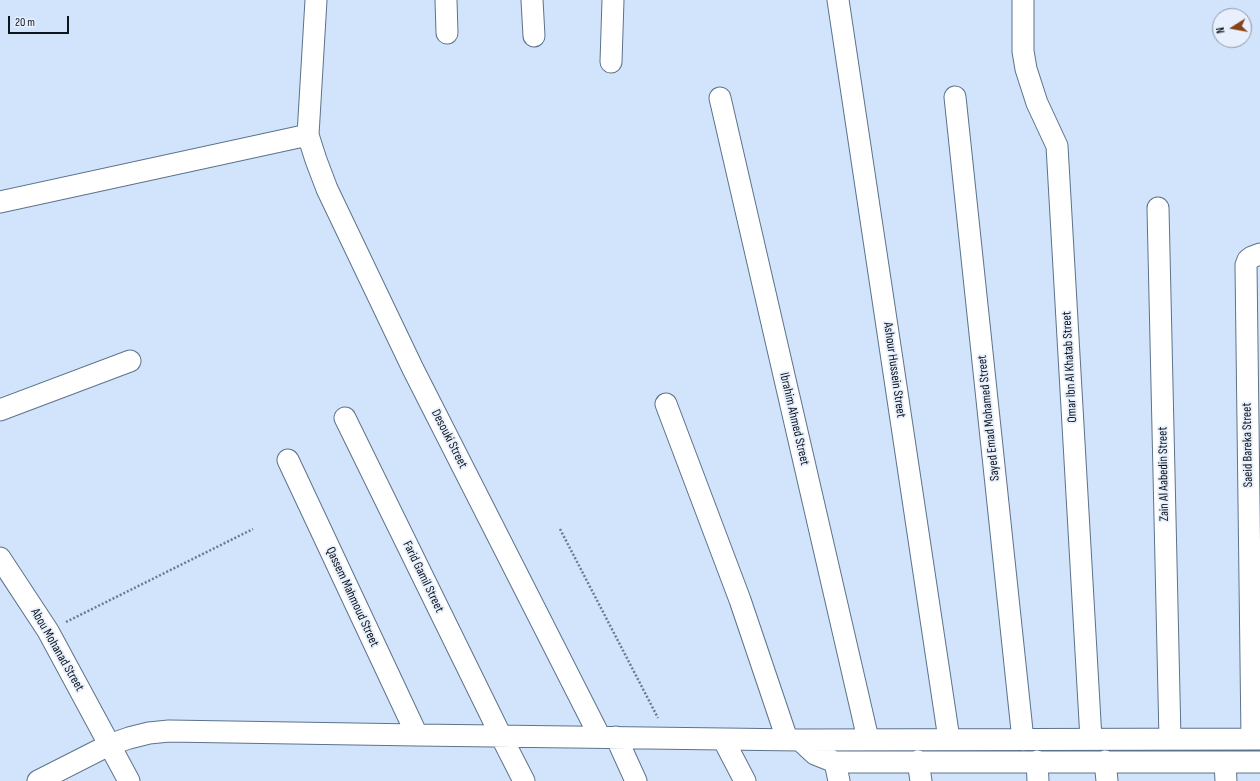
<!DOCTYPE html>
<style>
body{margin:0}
#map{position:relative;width:1260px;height:781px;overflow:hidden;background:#d1e4fc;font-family:"Sofia Sans Condensed",sans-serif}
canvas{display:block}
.north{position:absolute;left:1212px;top:8px;width:40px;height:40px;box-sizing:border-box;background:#e7f0fc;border:1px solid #9098a4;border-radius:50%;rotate:259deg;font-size:11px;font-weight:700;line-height:16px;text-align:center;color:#0d151f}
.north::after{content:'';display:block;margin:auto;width:14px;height:18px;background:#864117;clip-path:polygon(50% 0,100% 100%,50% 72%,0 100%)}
.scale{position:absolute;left:8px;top:16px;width:61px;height:18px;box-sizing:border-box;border:2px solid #0d151f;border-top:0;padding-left:5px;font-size:12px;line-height:14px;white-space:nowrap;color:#0d151f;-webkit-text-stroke:3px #e7f0fc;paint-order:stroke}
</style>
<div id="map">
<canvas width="1260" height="781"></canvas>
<div class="north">N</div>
<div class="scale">20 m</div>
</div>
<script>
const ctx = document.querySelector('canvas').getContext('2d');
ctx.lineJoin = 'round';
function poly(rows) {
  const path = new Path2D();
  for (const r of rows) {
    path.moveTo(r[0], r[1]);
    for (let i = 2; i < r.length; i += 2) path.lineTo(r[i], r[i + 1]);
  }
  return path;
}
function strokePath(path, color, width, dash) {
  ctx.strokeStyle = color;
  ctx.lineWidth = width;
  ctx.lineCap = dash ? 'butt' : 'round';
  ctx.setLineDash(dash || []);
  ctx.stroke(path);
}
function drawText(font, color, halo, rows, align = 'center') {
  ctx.font = font + ' "Sofia Sans Condensed",sans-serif';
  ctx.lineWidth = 3.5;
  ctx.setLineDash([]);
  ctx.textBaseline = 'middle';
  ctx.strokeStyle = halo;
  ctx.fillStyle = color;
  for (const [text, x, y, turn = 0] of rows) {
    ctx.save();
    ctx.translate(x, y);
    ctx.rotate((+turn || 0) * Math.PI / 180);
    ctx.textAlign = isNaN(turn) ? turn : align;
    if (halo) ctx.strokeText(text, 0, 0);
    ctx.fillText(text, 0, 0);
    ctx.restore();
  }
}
const minor = poly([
 [316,0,308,135,316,160,327,189,413,369,600,737],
 [446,0,447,33],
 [532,0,534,36],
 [838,0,949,739],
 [1023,0,1023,51,1026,69,1037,103,1057,146,1091,739],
 [611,62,613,0],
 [955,97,1023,740],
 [720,98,868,739],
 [0,202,308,135],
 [1158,208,1170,739],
 [666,404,740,600,787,739],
 [0,410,130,361],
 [345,418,501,736,524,781],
 [288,460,417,735],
 [0,558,48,631,129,781],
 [616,737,636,781],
 [723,739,745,781],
 [1252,739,1246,265,1248,260,1252,257,1260,254],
 [800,740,815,754,835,762,1260,762],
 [918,761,921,781],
 [1037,761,1038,781],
 [1105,761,1107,781],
 [835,762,839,781],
 [1225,762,1226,781],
 [38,781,109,745,129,738,149,733,169,731,417,735,800,740,1260,739]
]);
strokePath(minor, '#5d728c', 23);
strokePath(poly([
 [560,529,658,718],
 [66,622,253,529]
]), '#6d7b8b', 2.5, [2, 2]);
strokePath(minor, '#fff', 21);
drawText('13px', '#0d151f', '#e7f0fc', [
 ["Omar Ibn Al Khatab Street",1070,367,-93],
 ["Ashour Hussein Street",894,370,82],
 ["Sayed Emad Mohamed Street",989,418,-96],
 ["Ibrahim Ahmed Street",794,419,77],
 ["Desouki Street",449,439,63],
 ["Saeid Bareka Street",1248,445,-91],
 ["Zain Al Aabedin Street",1164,474,-91],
 ["Farid Gamil Street",423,577,64],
 ["Qassem Mahmoud Street",352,597,65],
 ["Abou Mohanad Street",57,650,60]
]);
</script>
